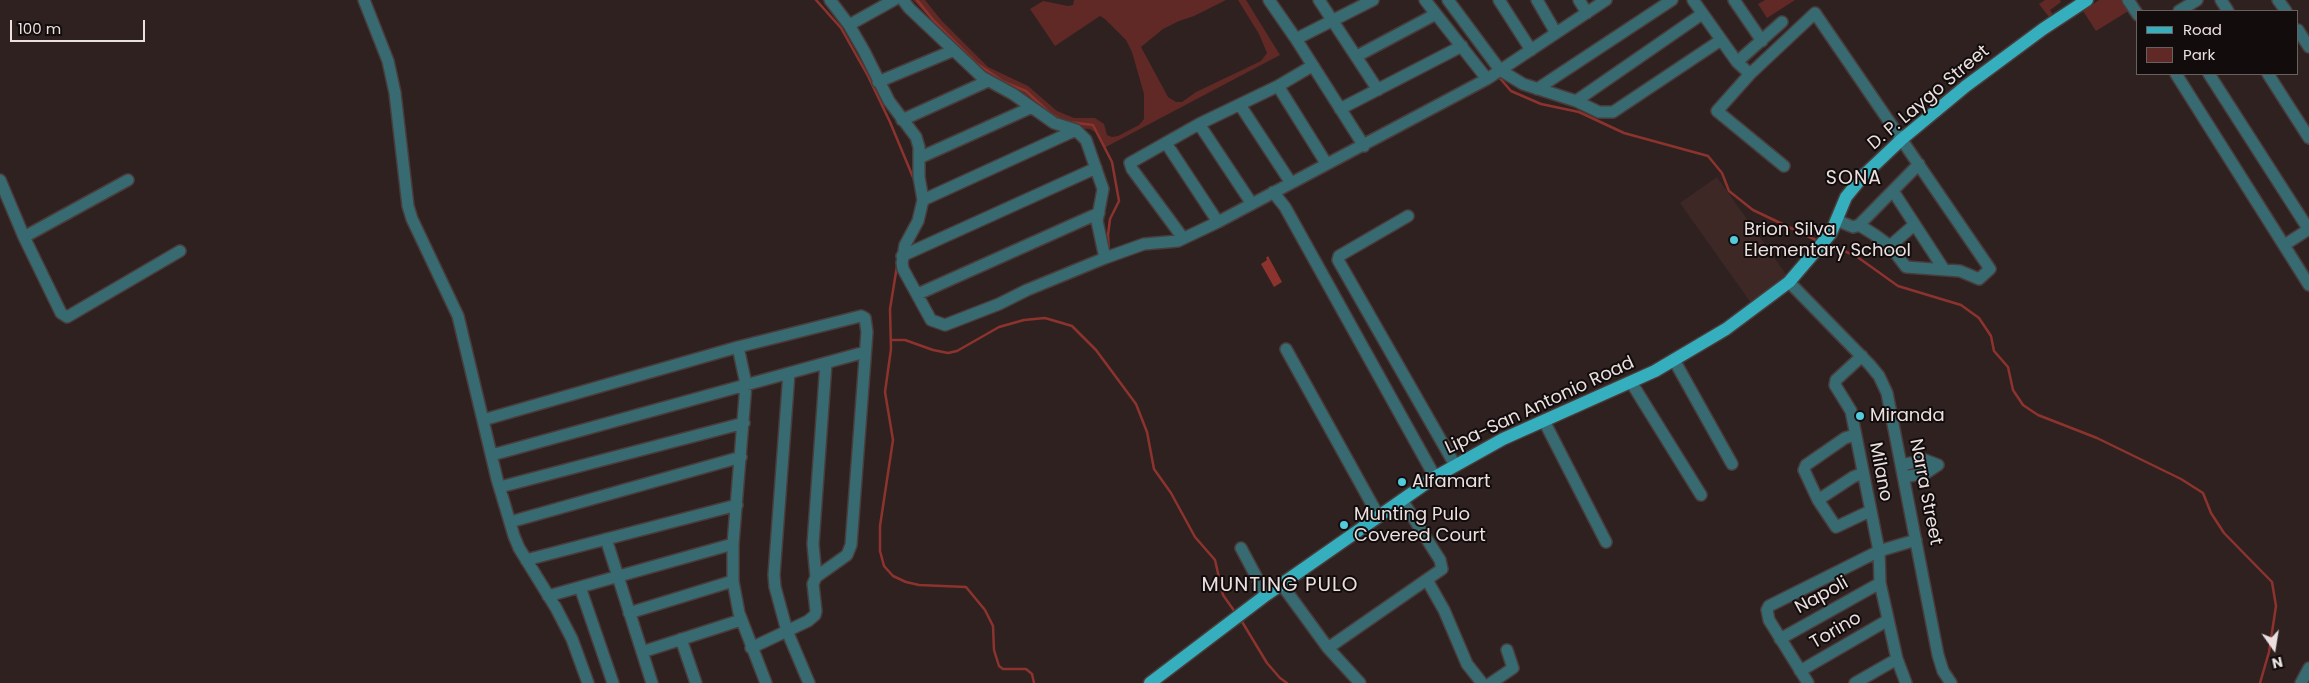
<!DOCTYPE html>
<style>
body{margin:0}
#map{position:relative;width:2309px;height:683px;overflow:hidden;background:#2f2120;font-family:Poppins,sans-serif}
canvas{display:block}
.legend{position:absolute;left:2136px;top:10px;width:162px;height:65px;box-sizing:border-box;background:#120c0c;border:1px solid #686160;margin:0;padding:6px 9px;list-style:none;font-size:15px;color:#eae0df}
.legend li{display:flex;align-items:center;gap:10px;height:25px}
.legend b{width:25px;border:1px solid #686160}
.north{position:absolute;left:2249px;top:623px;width:50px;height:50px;-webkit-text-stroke:4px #120c0c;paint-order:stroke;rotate:167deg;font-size:14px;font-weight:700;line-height:20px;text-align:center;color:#eae0df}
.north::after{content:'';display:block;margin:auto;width:18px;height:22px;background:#eae0df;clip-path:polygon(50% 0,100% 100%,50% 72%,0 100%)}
.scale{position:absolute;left:10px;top:20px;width:135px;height:22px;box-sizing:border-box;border:2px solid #eae0df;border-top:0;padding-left:6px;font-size:15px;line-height:18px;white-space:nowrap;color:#eae0df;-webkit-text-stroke:4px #120c0c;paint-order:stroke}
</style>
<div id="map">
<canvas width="2309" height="683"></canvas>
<ul class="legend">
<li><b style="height:6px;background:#35afbd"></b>Road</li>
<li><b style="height:14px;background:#602925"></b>Park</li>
</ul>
<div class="north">N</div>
<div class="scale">100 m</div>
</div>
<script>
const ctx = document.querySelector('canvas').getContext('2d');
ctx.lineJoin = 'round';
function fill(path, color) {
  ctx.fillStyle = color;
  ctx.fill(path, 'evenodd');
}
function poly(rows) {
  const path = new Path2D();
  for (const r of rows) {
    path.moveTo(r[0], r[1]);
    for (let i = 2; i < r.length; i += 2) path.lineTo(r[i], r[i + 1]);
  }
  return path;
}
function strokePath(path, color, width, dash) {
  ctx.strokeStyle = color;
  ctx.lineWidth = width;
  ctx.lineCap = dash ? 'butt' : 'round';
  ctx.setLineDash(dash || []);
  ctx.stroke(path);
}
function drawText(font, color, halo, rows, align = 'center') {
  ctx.font = font + ' Poppins,sans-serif';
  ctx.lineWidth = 4;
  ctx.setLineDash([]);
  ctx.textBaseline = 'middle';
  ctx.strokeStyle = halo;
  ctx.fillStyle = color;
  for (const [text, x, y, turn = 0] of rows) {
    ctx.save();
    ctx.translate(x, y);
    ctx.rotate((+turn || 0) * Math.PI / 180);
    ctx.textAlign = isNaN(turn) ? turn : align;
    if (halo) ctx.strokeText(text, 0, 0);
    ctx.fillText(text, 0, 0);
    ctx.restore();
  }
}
fill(poly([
 [1717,177,1788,277,1751,303,1680,203]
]), '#3d2826');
fill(poly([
 [913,0,925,0,941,20,988,67,1028,86,1057,111,1074,118,1095,118,1104,124,1107,135,1112,137,1118,136,1139,125,1144,119,1144,94,1132,52,1126,40,1105,19,1100,16,1055,46,1030,9,1043,1,1068,6,1073,5,1074,0,1226,0,1194,16,1179,21,1163,29,1141,47,1168,97,1176,102,1182,102,1196,92,1261,61,1267,53,1259,34,1238,0,1246,0,1280,55,1104,148,1095,132,1090,129,1078,128,1050,116,1021,92,995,79,974,65],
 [1765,0,1795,0,1767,18,1758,4],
 [2045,0,2060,0,2061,2,2050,10,2053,15,2049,17,2039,4],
 [2099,0,2123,0,2130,10,2096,31,2083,11]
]), '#602925');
fill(poly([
 [1268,256,1282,282,1274,287,1261,264,1267,260,1266,258]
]), '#8d332e');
strokePath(poly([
 [816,0,841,28,868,76,890,122,915,182],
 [917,0,934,21,976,63,1004,82,1026,91,1051,114,1064,121],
 [1498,76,1511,91,1541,104,1579,112,1624,133,1708,156,1722,173,1729,191,1753,210,1818,241],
 [1069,122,1093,125,1112,162,1119,201,1110,219,1108,235,1109,252],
 [1828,244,1856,256,1898,286,1961,305,1979,318,1991,336,1994,351,2008,367,2013,390,2023,405,2038,415,2097,438,2181,479,2203,493,2211,513,2224,533,2272,582,2276,606,2269,652,2260,683],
 [897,266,890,309,891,349,885,392,893,440,880,526,880,551,884,566,893,576,906,582,919,585,966,587,985,610,993,626,994,650,999,666,1003,669,1026,669,1032,674,1034,683],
 [891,340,905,340,933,350,948,353,957,351,999,327,1024,320,1045,318,1072,326,1096,350,1136,404,1147,432,1154,469,1171,493,1195,537,1215,560,1223,595,1235,612],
 [1241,620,1267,663,1280,678,1287,683]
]), '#8d332e', 2.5);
const minor = poly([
 [364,0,388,61,395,93,408,206,412,219,458,316,497,479,514,536,519,548,556,608,572,639,588,683],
 [830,0,849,25,864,51,889,101,916,137,919,147,919,177,923,200,918,221,905,245,902,263,903,269,931,320,945,325,999,304,1027,290,1105,258,1144,244,1178,241,1218,222,1487,79,1606,0],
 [903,0,909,8,982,77,1013,94,1054,123,1076,130,1086,140,1103,189,1097,221,1105,258],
 [1269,0,1296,39,1364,146],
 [1319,0,1378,90],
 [1425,0,1487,79],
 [1448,0,1500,70,1523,84,1576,101,1599,112,1613,112,1721,40],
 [1499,0,1531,50],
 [1537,0,1556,33],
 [1579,0,1587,13],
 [1693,0,1737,62,1750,74],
 [1734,0,1762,41],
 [2128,0,2138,15],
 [2221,0,2228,11],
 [2278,0,2286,11],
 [2179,11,2197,0],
 [849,25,894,0],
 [2298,30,2309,47],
 [1296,39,1373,0],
 [1357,56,1436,14],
 [1737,62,1782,22],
 [2176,74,2309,285],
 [2209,74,2309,230],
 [2268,74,2309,138],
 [878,82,952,51],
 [1278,86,1326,163],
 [1537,89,1672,0],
 [1576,101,1702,14],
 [1240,105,1291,183],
 [1340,109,1462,46],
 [902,120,988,81],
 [1199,124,1252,204],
 [1166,143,1218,222],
 [919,158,1030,108],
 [1784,166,1717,111,1750,74,1815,13,1990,269,1979,279,1960,271,1906,267,1890,246,1875,235,1859,225,1853,227,1836,220],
 [0,180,24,237,128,180],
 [1893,191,1943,268],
 [1273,192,1285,207,1435,477],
 [923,200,1076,130],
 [1408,216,1339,256,1338,260,1455,465],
 [1859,225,1919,164],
 [24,237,61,313,67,317,180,251],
 [1183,238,1132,169,1130,163,1199,124,1278,86,1312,66],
 [2289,242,2309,229],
 [1890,246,1914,225],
 [902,256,1096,168],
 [1789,282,1870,365,1879,376,1887,393,1938,655,1943,671,1951,683],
 [918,294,1099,213],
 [738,347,746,384,733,544,733,581,739,613,766,683],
 [1286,349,1379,517],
 [1862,356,1836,380,1835,385,1851,411,1879,551,1880,583,1897,659,1906,683],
 [1674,360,1732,464],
 [789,373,774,575,775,587,787,631,809,683],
 [1631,382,1701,495],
 [483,420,738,347,861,316,865,318,867,332,851,545,847,555,816,577,813,584,816,611,815,615,808,621,751,648],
 [1544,421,1606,542],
 [1855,435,1845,438,1806,465,1804,470,1818,500,1836,527,1870,511],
 [492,455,865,352],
 [1901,465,1925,460,1938,465],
 [1904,477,1926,473,1938,465],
 [500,487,744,423],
 [1818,500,1853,477,1863,473],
 [510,522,741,457],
 [606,539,652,683],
 [1241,548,1266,595],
 [526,560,737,505],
 [816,577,813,544,826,363],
 [1427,580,1444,610,1467,664,1482,683],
 [1282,585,1328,648,1360,683],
 [580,587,613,683],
 [548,596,733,544],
 [629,613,733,581],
 [681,639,696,683],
 [1780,639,1880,583],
 [1328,648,1442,569,1440,560,1402,500],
 [642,652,741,620],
 [1800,671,1888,620],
 [1491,683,1513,668,1507,650],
 [1808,683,1769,620,1767,610,1769,606,1879,551,1916,540],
 [1855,683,1897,659],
 [2301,683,2309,668]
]);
const major = poly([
 [1150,683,1266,595,1435,477,1503,439,1655,371,1726,329,1789,282,1831,233,1846,197,1864,175,1902,139,1966,86,2043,29,2087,0]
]);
strokePath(minor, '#493c3b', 14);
strokePath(major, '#493c3b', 15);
strokePath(minor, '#376a71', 11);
strokePath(major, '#35afbd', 12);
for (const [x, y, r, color] of [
 [1734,240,5,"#53cbda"],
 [1860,416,5,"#53cbda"],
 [1402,482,5,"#53cbda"],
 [1344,525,5,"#53cbda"]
]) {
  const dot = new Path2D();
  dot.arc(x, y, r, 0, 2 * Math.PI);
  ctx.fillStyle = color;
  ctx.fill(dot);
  strokePath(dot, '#120c0c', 2);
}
drawText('18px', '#eae0df', '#120c0c', [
 ["D. P. Laygo Street",1929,98,-40],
 ["Lipa-San Antonio Road",1540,406,-25],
 ["Milano",1880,472,79],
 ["Narra Street",1925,492,79],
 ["Napoli",1822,596,-29],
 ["Torino",1836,631,-30]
]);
drawText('18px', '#eae0df', '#120c0c', [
 ["Brion Silva",1744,230],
 ["Elementary School",1744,251],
 ["Miranda",1870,416],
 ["Alfamart",1412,482],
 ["Munting Pulo",1354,515],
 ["Covered Court",1354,536]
], 'left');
ctx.letterSpacing = '1px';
drawText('19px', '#eae0df', '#120c0c', [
 ["SONA",1854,179]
]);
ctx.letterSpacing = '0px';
ctx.letterSpacing = '1px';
drawText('20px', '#eae0df', '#120c0c', [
 ["MUNTING PULO",1280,586]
]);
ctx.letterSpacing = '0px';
</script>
